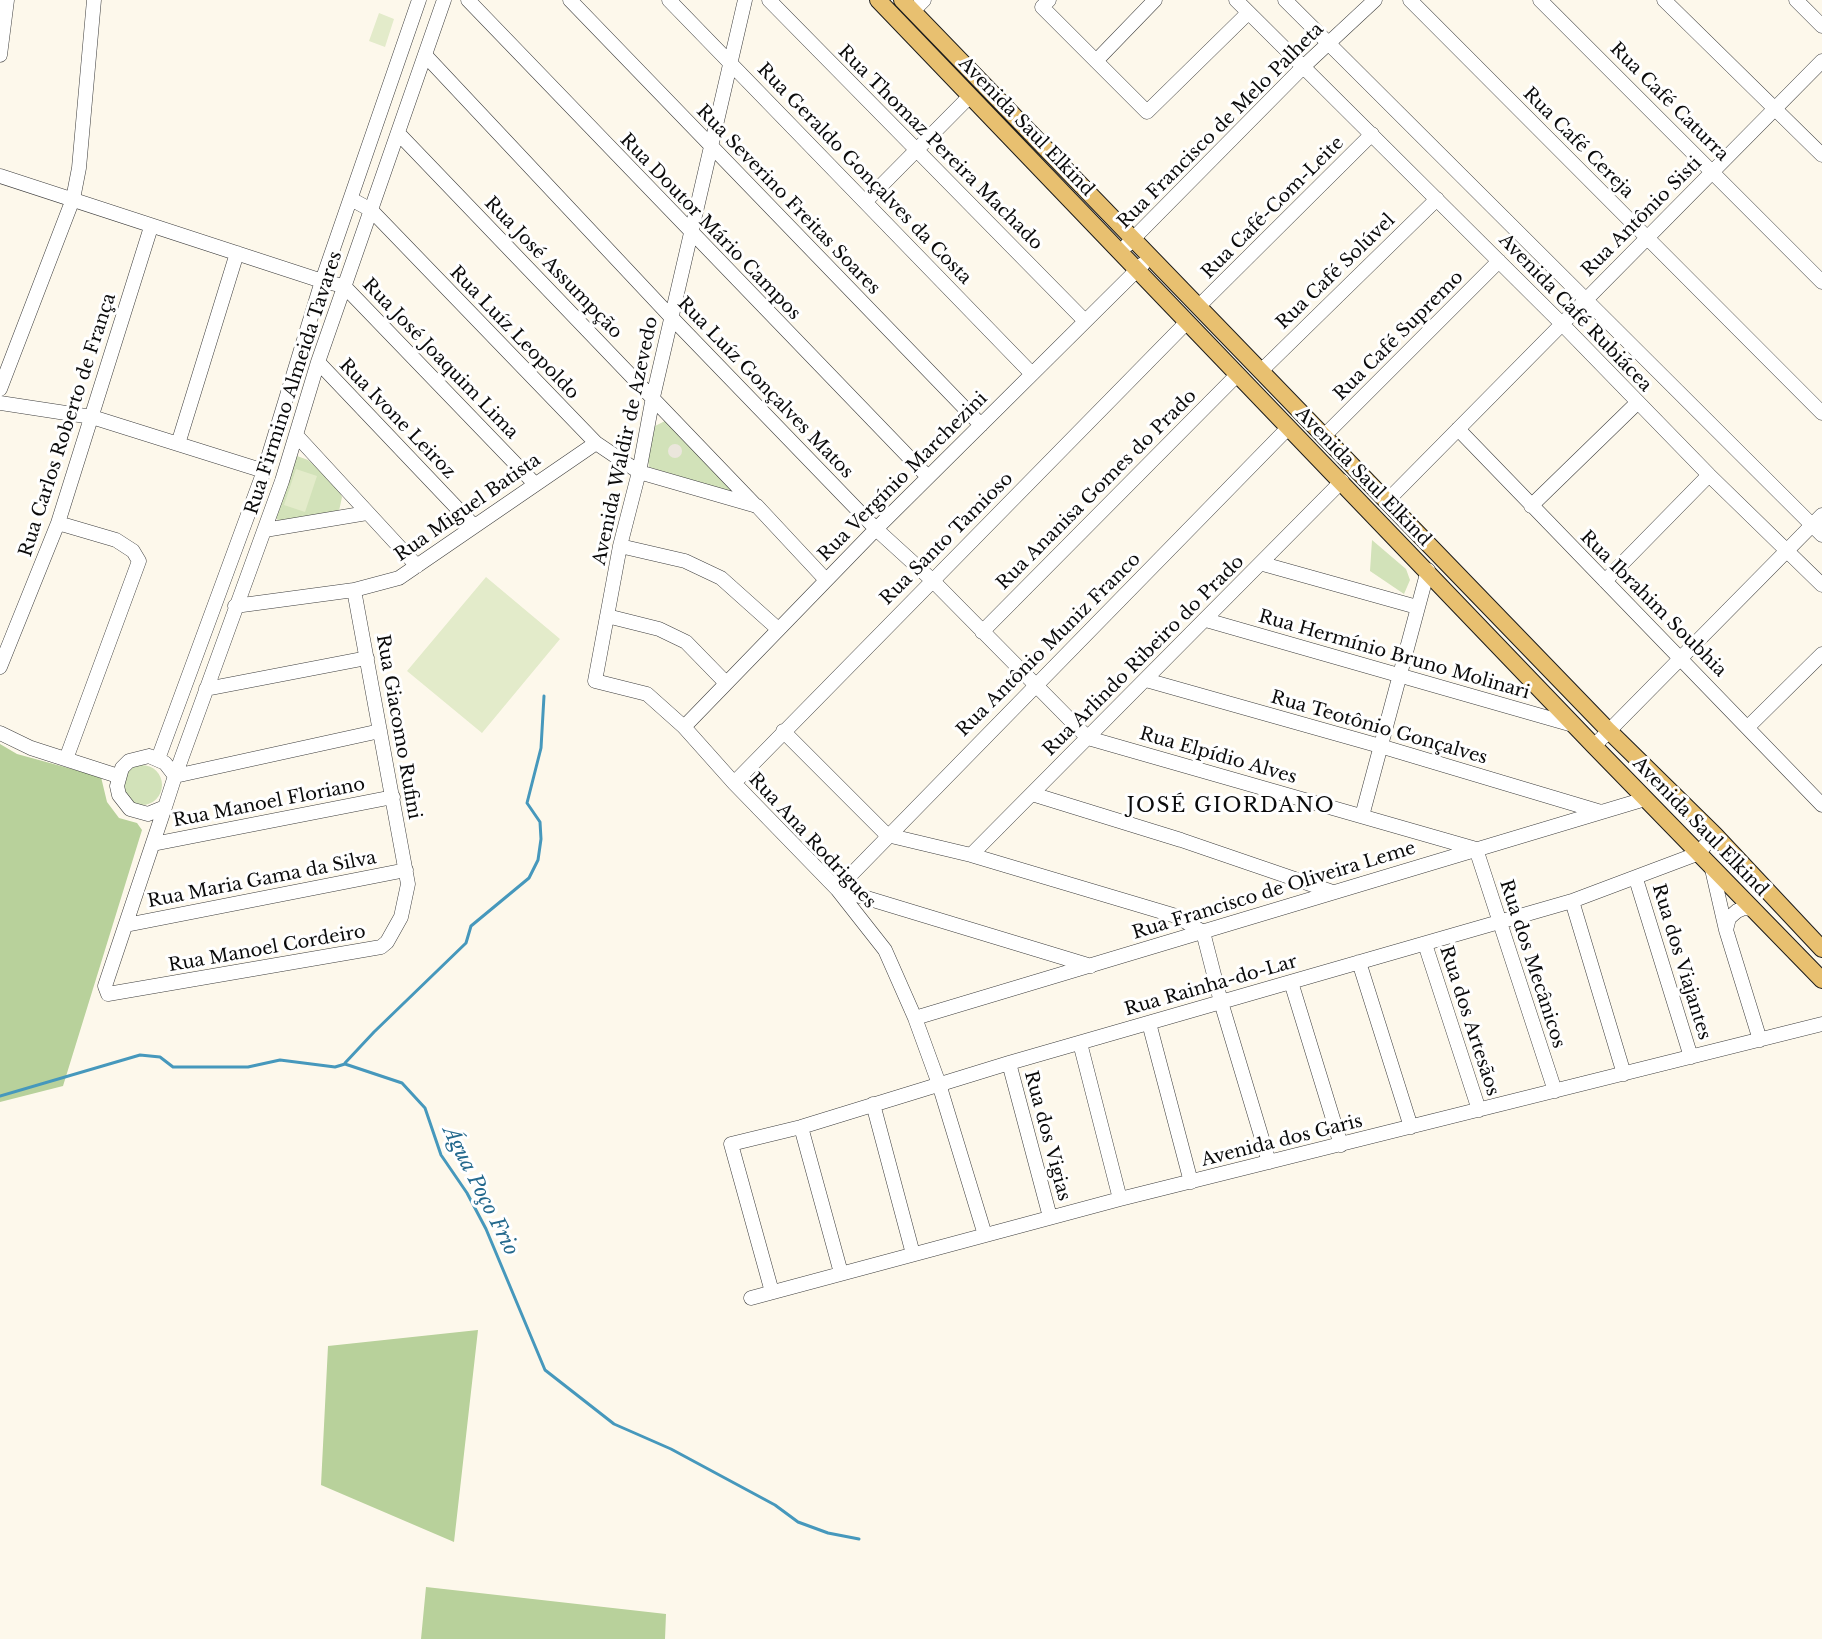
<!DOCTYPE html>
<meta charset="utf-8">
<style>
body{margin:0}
canvas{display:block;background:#fdf8eb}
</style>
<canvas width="1822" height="1639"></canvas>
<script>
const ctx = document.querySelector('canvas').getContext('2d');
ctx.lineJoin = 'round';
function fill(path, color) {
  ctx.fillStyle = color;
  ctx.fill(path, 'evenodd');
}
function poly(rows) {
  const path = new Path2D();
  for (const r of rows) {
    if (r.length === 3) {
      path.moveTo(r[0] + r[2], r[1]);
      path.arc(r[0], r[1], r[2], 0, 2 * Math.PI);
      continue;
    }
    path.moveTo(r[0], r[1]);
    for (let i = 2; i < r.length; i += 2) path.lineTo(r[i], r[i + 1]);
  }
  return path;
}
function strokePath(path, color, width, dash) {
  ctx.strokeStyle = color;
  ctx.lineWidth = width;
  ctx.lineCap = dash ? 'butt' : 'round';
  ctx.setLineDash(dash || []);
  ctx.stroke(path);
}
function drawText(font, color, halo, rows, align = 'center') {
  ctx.font = font + ' "Libre Baskerville",serif';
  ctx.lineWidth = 6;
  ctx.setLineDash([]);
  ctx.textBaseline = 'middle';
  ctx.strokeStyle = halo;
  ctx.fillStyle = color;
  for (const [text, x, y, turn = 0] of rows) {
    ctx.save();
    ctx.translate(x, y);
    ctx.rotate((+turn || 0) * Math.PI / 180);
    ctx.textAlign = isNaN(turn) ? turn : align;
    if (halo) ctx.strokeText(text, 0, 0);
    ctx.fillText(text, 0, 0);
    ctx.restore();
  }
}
fill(poly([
 [667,420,733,490,731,492,649,467,648,459,655,426],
 [297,456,308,460,336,484,342,497,339,511,280,522,274,516],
 [1372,540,1406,569,1410,580,1404,594,1370,571],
 [142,785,20]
]), '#d2e2b9');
fill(poly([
 [0,744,17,754,101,777,107,802,119,818,137,823,142,830,63,1086,0,1102],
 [478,1330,454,1542,321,1485,328,1346],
 [426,1587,666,1614,665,1639,421,1639]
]), '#b8d19b');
fill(poly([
 [379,13,394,19,385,47,369,41],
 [296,469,317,476,305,512,284,505],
 [486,577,560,639,482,733,407,671]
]), '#e3ebca');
fill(poly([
 [675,451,7]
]), '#ebe6dc');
strokePath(poly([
 [345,1063,374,1032,466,943,471,926,529,878,538,860,541,839,540,822,527,803,541,748,544,696],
 [0,1096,140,1055,160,1057,173,1067,248,1067,280,1060,335,1067,345,1064,402,1083,425,1108,441,1155,467,1193,486,1229,545,1370,614,1424,671,1449,775,1505,798,1522,828,1533,859,1539]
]), '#4698bc', 3);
const minor = poly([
 [468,0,928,477],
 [570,0,981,425],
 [669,0,1032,374],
 [745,0,653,397,639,472,620,546,595,681,647,694,684,727,734,783,837,889,885,950,915,1018,939,1084,985,1235],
 [769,0,1085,321],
 [1049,0,1042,7,1147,112,1248,13],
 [1236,0,1562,324,1709,475,1822,585],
 [1285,0,1822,535],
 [1410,0,1822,413],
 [1540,0,1822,282],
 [1664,0,1822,155],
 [1796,0,1822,26],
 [913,11,924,0],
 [0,55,7,0],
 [425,55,671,317,876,529,932,580,1088,738,1476,849,1555,1091],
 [1096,61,1155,0],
 [398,133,756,506],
 [0,176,322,281,344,286,535,484],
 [351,199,371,210,596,443,639,472,757,506,826,580],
 [865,202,970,96],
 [1127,245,1303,67,1375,0],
 [1199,306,1372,134],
 [318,362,474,526],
 [1261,371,1437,199],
 [0,389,73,199,79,168,94,0],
 [0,403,92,417,264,471],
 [1458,429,1822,805],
 [297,436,417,566],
 [1324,436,1499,261],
 [178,444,237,253],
 [1387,501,1822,61],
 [1531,506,1638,402],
 [58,523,116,540,133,551,139,561,66,759],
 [265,530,367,513],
 [620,546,685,561,721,578,778,629],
 [1263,564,1417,607],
 [1605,581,1709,475],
 [235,606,354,590,399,578,596,443],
 [607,616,659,629,686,642,725,682],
 [1206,620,1573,725],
 [982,632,1237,375],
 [0,667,58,523,151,227],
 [1146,680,1380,746,1601,812],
 [206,689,367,658],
 [684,727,876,529,1143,264],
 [1748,727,1822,654],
 [783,731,887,835,971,855,1176,916,1203,932,1221,1002,1269,1162],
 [0,733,31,748,118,776],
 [1594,746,1822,515],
 [149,756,165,763,175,776,165,807,148,814,130,809,119,795,117,786,122,768,129,761,149,756],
 [158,759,264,471,322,281,419,0],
 [175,776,282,481,318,362,444,0],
 [175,776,380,731],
 [734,783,1187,322],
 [1032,794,1181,840,1333,892],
 [165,807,105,986,108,994,381,947,387,942,401,917,408,884,354,590],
 [1362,816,1428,570],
 [153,844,393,797],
 [971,855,1342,481],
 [1712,869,1726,930,1760,1040],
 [1636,879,1691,1057],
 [1572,901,1624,1074],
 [126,925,406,870],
 [1726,930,1729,918,1737,911,1744,908,1753,909],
 [1425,944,1479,1110],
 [1359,962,1411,1127],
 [1091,966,837,889,1288,428],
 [1291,982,1341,1145],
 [915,1018,1645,799],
 [1149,1023,1191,1182],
 [1080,1043,1120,1199],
 [1009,1063,1050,1217],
 [873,1104,913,1254],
 [801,1127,841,1273],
 [772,1292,731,1144,801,1127,1009,1063,1572,901,1697,854,1715,835],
 [751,1298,1120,1199,1822,1024]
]);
const major = poly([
 [878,0,1594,746,1822,980],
 [902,0,1609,731,1715,835,1822,949]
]);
strokePath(minor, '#3e3e3e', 15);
strokePath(major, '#1c1c1c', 18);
strokePath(minor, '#fff', 14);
strokePath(major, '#e8c070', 16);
drawText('18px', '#0b0b0b', '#fff', [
 ["Rua Café Caturra",1669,102,45],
 ["Rua Francisco de Melo Palheta",1221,126,-45],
 ["Avenida Saul Elkind",1026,127,46],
 ["Rua Café Cereja",1578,143,45],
 ["Rua Thomaz Pereira Machado",940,148,45],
 ["Rua Geraldo Gonçalves da Costa",864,174,46],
 ["Rua Severino Freitas Soares",788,200,46],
 ["Rua Café-Com-Leite",1273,208,-45],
 ["Rua Antônio Sisti",1642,217,-45],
 ["Rua Doutor Mário Campos",710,227,46],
 ["Rua José Assumpção",553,268,46],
 ["Rua Café Solúvel",1336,272,-44],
 ["Avenida Café Rubiácea",1575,313,46],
 ["Rua Luíz Leopoldo",514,333,46],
 ["Rua Café Supremo",1399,336,-45],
 ["Rua José Joaquim Lima",440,359,46],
 ["Rua Firmino Almeida Tavares",294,383,-72],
 ["Rua Luíz Gonçalves Matos",765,388,46],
 ["Rua Ivone Leiroz",397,419,46],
 ["Rua Carlos Roberto de França",68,425,-72],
 ["Avenida Waldir de Azevedo",626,441,-78],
 ["Rua Vergínio Marchezini",903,477,-45],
 ["Avenida Saul Elkind",1363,477,46],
 ["Rua Ananisa Gomes do Prado",1097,490,-45],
 ["Rua Miguel Batista",468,508,-35],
 ["Rua Santo Tamioso",947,539,-45],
 ["Rua Ibrahim Soubhia",1653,604,45],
 ["Rua Antônio Muniz Franco",1049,645,-45],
 ["Rua Hermínio Bruno Molinari",1394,655,16],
 ["Rua Arlindo Ribeiro do Prado",1144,656,-45],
 ["Rua Giacomo Rufini",398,727,80],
 ["Rua Teotônio Gonçalves",1379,728,16],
 ["Rua Elpídio Alves",1218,756,16],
 ["Rua Manoel Floriano",269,803,-11],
 ["Avenida Saul Elkind",1700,827,46],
 ["Rua Ana Rodrigues",812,841,47],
 ["Rua Maria Gama da Silva",262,880,-11],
 ["Rua Francisco de Oliveira Leme",1274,891,-17],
 ["Rua Manoel Cordeiro",267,949,-10],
 ["Rua dos Viajantes",1681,962,73],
 ["Rua dos Mecânicos",1532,964,72],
 ["Rua Rainha-do-Lar",1211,986,-16],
 ["Rua dos Artesãos",1469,1021,72],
 ["Rua dos Vigias",1047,1136,75],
 ["Avenida dos Garis",1282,1141,-14]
]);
ctx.letterSpacing = '1.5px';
drawText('20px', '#0b0b0b', '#fff', [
 ["JOSÉ GIORDANO",1231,806]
]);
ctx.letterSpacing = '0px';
drawText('italic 20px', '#24698d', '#fff', [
 ["Água Poço Frio",480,1191,63]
]);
</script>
